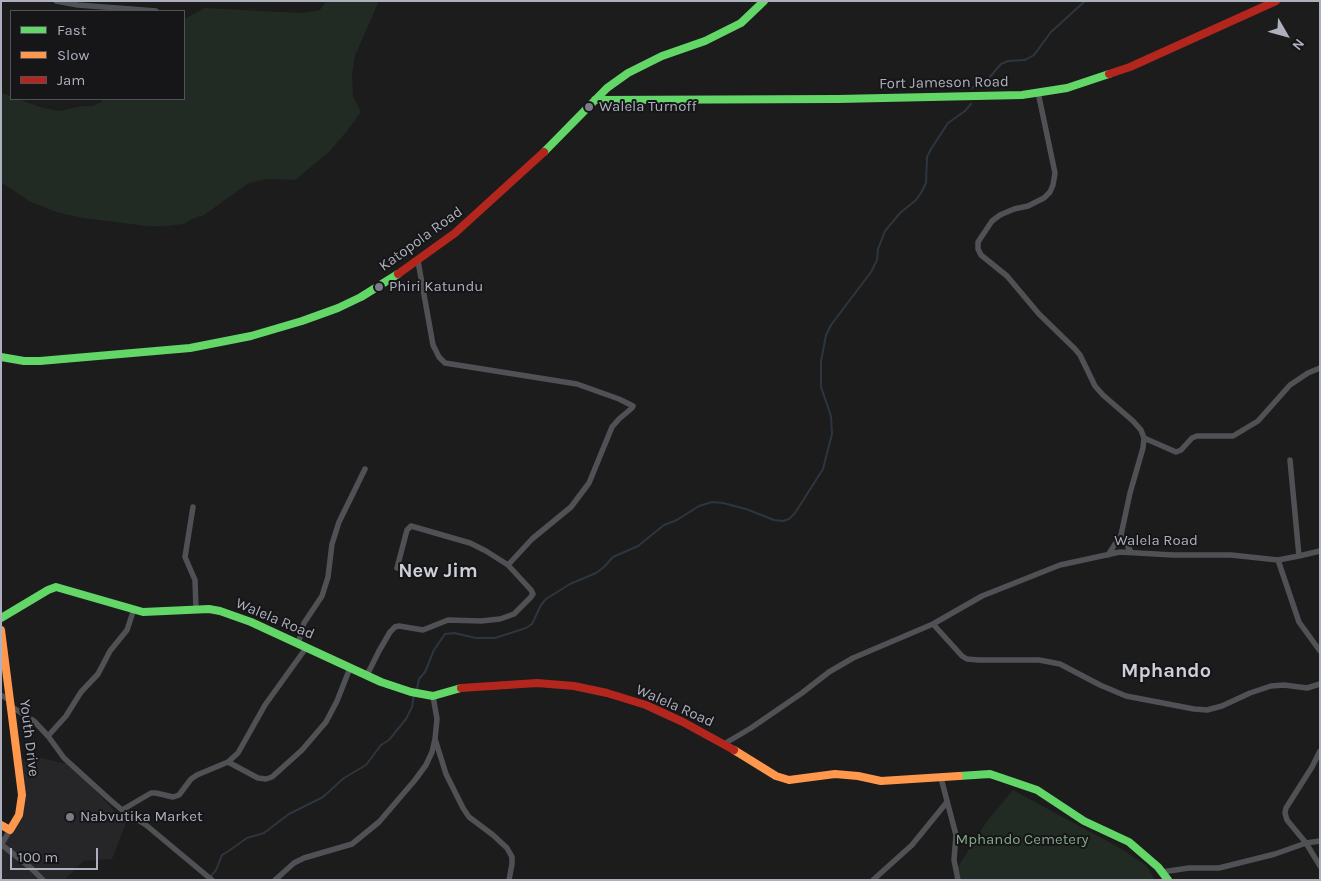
<!DOCTYPE html>
<style>
body{margin:0}
#map{position:relative;width:1321px;height:881px;overflow:hidden;background:#1c1c1c;font-family:Karla,sans-serif}
canvas{display:block}
.frame{position:absolute;inset:0;border:2px solid #acb1bd;pointer-events:none}
.legend{position:absolute;left:10px;top:10px;width:175px;height:90px;box-sizing:border-box;background:#161518;border:1px solid #52535a;margin:0;padding:6px 9px;list-style:none;font-size:15px;color:#acb1bd}
.legend li{display:flex;align-items:center;gap:10px;height:25px}
.legend b{width:25px;border:1px solid #52535a}
.north{position:absolute;left:1261px;top:10px;width:50px;height:50px;-webkit-text-stroke:4px #161518;paint-order:stroke;rotate:128deg;font-size:14px;font-weight:700;line-height:20px;text-align:center;color:#acb1bd}
.north::after{content:'';display:block;margin:auto;width:18px;height:22px;background:#acb1bd;clip-path:polygon(50% 0,100% 100%,50% 72%,0 100%)}
.scale{position:absolute;left:10px;top:848px;width:88px;height:22px;box-sizing:border-box;border:2px solid #acb1bd;border-top:0;padding-left:6px;font-size:15px;line-height:18px;white-space:nowrap;color:#acb1bd;-webkit-text-stroke:4px #161518;paint-order:stroke}
</style>
<div id="map">
<canvas width="1321" height="881"></canvas>
<div class="frame"></div>
<ul class="legend">
<li><b style="height:6px;background:#63d668"></b>Fast</li>
<li><b style="height:6px;background:#ff974d"></b>Slow</li>
<li><b style="height:6px;background:#b3261e"></b>Jam</li>
</ul>
<div class="north">N</div>
<div class="scale">100 m</div>
</div>
<script>
const ctx = document.querySelector('canvas').getContext('2d');
ctx.lineJoin = 'round';
function fill(path, color) {
  ctx.fillStyle = color;
  ctx.fill(path, 'evenodd');
}
function poly(rows) {
  const path = new Path2D();
  for (const r of rows) {
    path.moveTo(r[0], r[1]);
    for (let i = 2; i < r.length; i += 2) path.lineTo(r[i], r[i + 1]);
  }
  return path;
}
function strokePath(path, color, width, dash) {
  ctx.strokeStyle = color;
  ctx.lineWidth = width;
  ctx.lineCap = dash ? 'butt' : 'round';
  ctx.setLineDash(dash || []);
  ctx.stroke(path);
}
function drawText(font, color, halo, rows, align = 'center') {
  ctx.font = font + ' Karla,sans-serif';
  ctx.lineWidth = 4;
  ctx.setLineDash([]);
  ctx.textBaseline = 'middle';
  ctx.strokeStyle = halo;
  ctx.fillStyle = color;
  for (const [text, x, y, turn = 0] of rows) {
    ctx.save();
    ctx.translate(x, y);
    ctx.rotate((+turn || 0) * Math.PI / 180);
    ctx.textAlign = isNaN(turn) ? turn : align;
    if (halo) ctx.strokeText(text, 0, 0);
    ctx.fillText(text, 0, 0);
    ctx.restore();
  }
}
fill(poly([
 [37,757,71,765,126,823,112,859,83,861,65,880,1,880,1,839,24,811,19,760]
]), '#262528');
fill(poly([
 [326,1,379,1,355,56,352,75,353,96,361,112,347,131,329,152,295,180,267,179,249,183,204,215,192,219,184,224,165,226,147,226,83,218,56,212,29,201,1,182,1,93,11,96,11,99,18,99,43,108,61,111,81,106,93,106,101,102,104,99,184,99,184,19,205,8,302,13,320,10],
 [1013,790,1120,848,1147,866,1155,880,961,880,956,870,987,821]
]), '#212a23');
strokePath(poly([
 [972,88,989,78,1001,64,1008,61,1025,60,1034,55,1051,32,1085,1],
 [417,689,419,679,425,672,434,650,445,634,454,633,476,638,495,638,526,628,532,624,541,605,546,599,570,584,596,573,604,567,613,557,638,546,664,525,677,520,699,506,712,502,723,503,746,509,774,520,783,521,789,519,795,513,823,469,832,434,831,416,821,387,821,361,826,335,831,325,871,272,877,260,878,249,885,231,900,213,916,200,921,193,926,183,927,157,931,149,948,123,965,111,971,104],
 [211,876,216,870,222,855,230,850,247,838,264,833,289,814,323,797,344,778,366,765,381,745,389,740,406,719,412,707,414,695]
]), '#2d363f', 2);
strokePath(poly([
 [56,1,78,5,156,11],
 [1038,92,1055,173,1053,185,1050,192,1044,198,1028,206,1014,209,1000,215,992,221,978,242,978,249,981,255,1007,276,1039,314,1075,349,1080,355,1095,386,1103,395,1133,421,1141,430,1144,438,1143,448,1130,493,1121,535,1108,555],
 [418,261,433,345,439,357,445,363,577,384,619,399,633,406,632,408,619,419,612,427,589,483,571,507,532,539,508,565],
 [1144,438,1176,452,1181,450,1192,438,1197,436,1233,436,1258,421,1290,385,1308,373,1320,368],
 [1290,460,1299,556],
 [193,507,185,557,195,580,196,610],
 [1121,535,1131,552],
 [1278,560,1299,622,1320,651],
 [933,624,962,656,967,659,978,660,1039,660,1060,664,1100,685,1126,696,1194,709,1207,710,1222,706,1250,693,1271,686,1284,685,1307,688,1320,684],
 [298,644,304,623,322,596,328,577,332,544,339,522,365,469],
 [367,675,379,651,390,632,395,627,399,626,423,630,448,620,481,621,500,619,514,614,530,598,533,594,531,590,508,565,486,551,470,543,411,526,407,530,397,568],
 [1,695,11,701],
 [12,707,34,721,48,736,64,758,108,798,122,810,146,825,212,880],
 [48,736,66,716,81,692,98,674,110,651,127,630,134,609],
 [435,739,446,774,463,808,469,817,493,835,507,848,512,857,512,864,509,880],
 [724,744,751,728,802,693,829,672,853,658,933,624,982,596,1060,565,1120,552,1173,555,1231,555,1278,560,1299,556,1320,551],
 [1320,751,1312,767,1286,808,1285,813,1287,820,1306,843,1320,866],
 [228,762,258,778,266,779,272,777,302,750,326,722,337,701,350,668],
 [941,778,956,835,954,860,958,880],
 [122,810,151,793,156,793,173,797,179,795,191,779,197,775,228,762,238,753,265,705,306,648],
 [1,845,10,830],
 [2,845,31,868,43,880],
 [1162,872,1189,868,1219,868,1275,854,1306,843,1320,841],
 [275,880,294,863,304,858,352,844,379,822,415,780,426,765,432,752,435,739,437,719,433,696],
 [873,880,912,845,947,802]
]), '#505155', 5.5);
strokePath(poly([
 [595,100,838,99,1022,95,1067,88,1109,74],
 [544,152,607,88,628,73,662,56,705,41,741,23,764,1],
 [1,357,24,361,40,361,190,348,251,336,302,321,338,308,361,297,398,274],
 [1,618,48,590,56,587,143,612,209,609,220,611,251,622,381,682,411,692,433,696,461,688],
 [959,776,990,774,1037,790,1084,821,1129,842,1158,867,1168,880]
]), '#63d668', 8);
strokePath(poly([
 [1,630,22,795,19,815,10,830,1,825],
 [734,750,776,776,789,780,835,774,858,776,881,781,959,776]
]), '#ff974d', 8);
strokePath(poly([
 [1109,74,1130,67,1276,1],
 [398,274,455,233,544,152],
 [461,688,537,683,574,686,607,693,646,705,683,722,734,750]
]), '#b3261e', 8);
for (const [x, y, r, color] of [
 [589,107,5,"#7a7d85"],
 [379,287,5,"#7a7d85"],
 [70,817,5,"#7a7d85"]
]) {
  const dot = new Path2D();
  dot.arc(x, y, r, 0, 2 * Math.PI);
  ctx.fillStyle = color;
  ctx.fill(dot);
  strokePath(dot, '#161518', 2);
}
drawText('15px', '#acb1bd', '#161518', [
 ["Fort Jameson Road",944,83,-1],
 ["Katopola Road",421,239,-36],
 ["Walela Road",1156,541],
 ["Walela Road",275,619,23],
 ["Walela Road",675,706,24],
 ["Youth Drive",29,738,83]
]);
drawText('15px', '#acb1bd', '#161518', [
 ["Walela Turnoff",599,107],
 ["Phiri Katundu",389,287],
 ["Nabvutika Market",80,817]
], 'left');
drawText('15px', '#83a988', '#161518', [
 ["Mphando Cemetery",1022,840]
]);
drawText('bold 20px', '#ced0d9', '#161518', [
 ["New Jim",438,571],
 ["Mphando",1166,671]
]);
</script>
